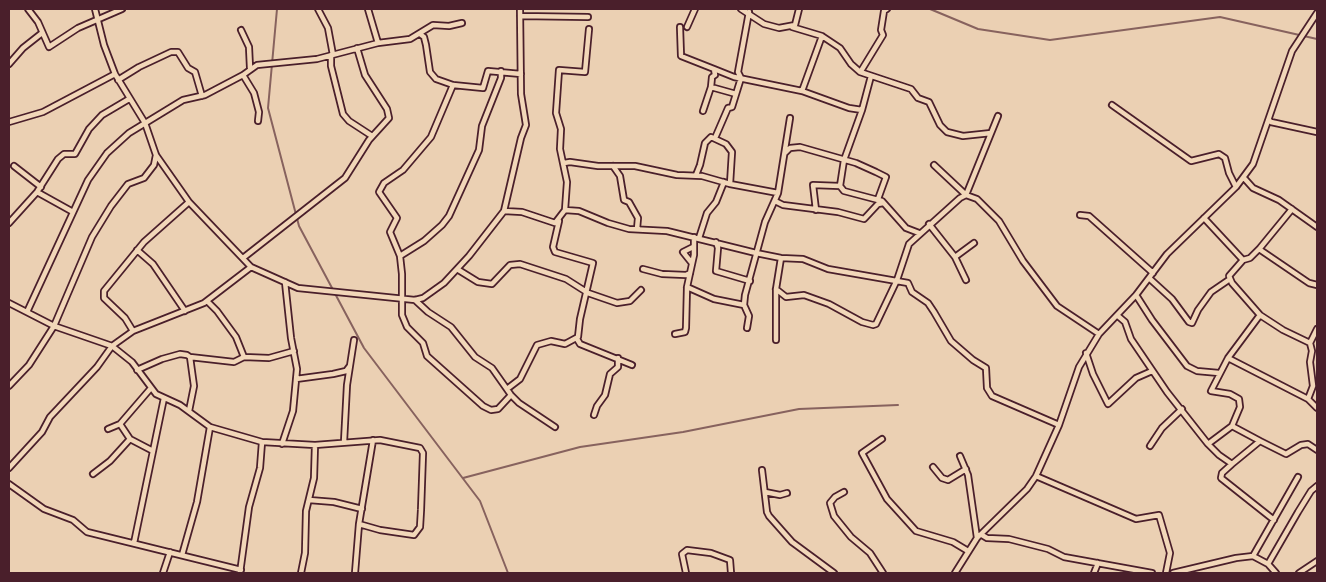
<!DOCTYPE html>
<style>
body{margin:0}
#map{position:relative;width:1326px;height:582px;overflow:hidden;background:#ebd0b3;font-family:"Balsamiq Sans",sans-serif}
canvas{display:block}
.frame{position:absolute;inset:0;border:10px solid #4a1f2b;pointer-events:none}
</style>
<div id="map">
<canvas width="1326" height="582"></canvas>
<div class="frame"></div>
</div>
<script>
const ctx = document.querySelector('canvas').getContext('2d');
ctx.lineJoin = 'round';
function poly(rows) {
  const path = new Path2D();
  for (const r of rows) {
    path.moveTo(r[0], r[1]);
    for (let i = 2; i < r.length; i += 2) path.lineTo(r[i], r[i + 1]);
  }
  return path;
}
function strokePath(path, color, width, dash) {
  ctx.strokeStyle = color;
  ctx.lineWidth = width;
  ctx.lineCap = dash ? 'butt' : 'round';
  ctx.setLineDash(dash || []);
  ctx.stroke(path);
}
strokePath(poly([
 [277,9,268,108,299,226,364,348,480,501,508,573],
 [930,9,978,29,1050,40,1220,17,1317,39],
 [463,478,580,447,683,432,799,409,898,405]
]), '#87625e', 2);
const minor = poly([
 [28,9,38,22,49,47,78,28,122,9],
 [95,9,104,45,115,74,145,123,156,155,189,202,251,267,298,288,415,300,423,298,444,283,469,256,504,211,521,138,526,125,521,94,520,9],
 [318,9,328,28,333,55],
 [368,9,378,43],
 [741,9,764,24,779,28,795,25,799,9],
 [520,16,588,17],
 [680,27,681,56,714,69,715,75,712,77,711,87,736,94],
 [687,27,695,9],
 [792,27,822,36,840,48,851,64,860,72,911,89,918,98,929,102,940,125,947,132,963,136,991,133],
 [241,30,249,47,250,68],
 [420,34,424,37,426,45,430,72,436,79,453,85,483,88,488,71,521,74],
 [331,55,331,66,343,114,349,121,372,136],
 [9,64,23,48,42,33],
 [714,69,734,77,802,91,849,108,862,110],
 [861,71,883,35,881,30,884,11,887,9],
 [243,75,254,93,259,112,258,121],
 [118,80,139,67,171,52,178,52,188,68,195,72,202,96],
 [453,85,431,137,403,170,384,183,379,192,397,218,390,232,400,256,402,274,402,315,407,327,423,343,427,356,483,406,491,410,498,409,511,395],
 [802,91,822,36],
 [1112,105,1191,161,1219,154,1225,158,1229,173,1236,187],
 [703,111,711,87],
 [1269,120,1271,122,1317,132],
 [9,122,43,112,115,74],
 [715,138,728,108,732,107,741,78,738,72,749,12],
 [785,153,790,148,800,147,856,163,876,172,886,177,878,199],
 [564,163,570,162,598,166,635,166,677,175,702,176,730,184],
 [934,165,966,195,977,199,999,221,1023,261,1057,306,1099,334],
 [14,166,41,187],
 [613,166,620,176,624,200,629,202,638,218,637,229],
 [696,175,700,165,705,143,711,137,726,144,732,152,730,184,778,193],
 [1244,178,1253,188,1279,200,1317,227],
 [840,186,844,160,862,110,871,76],
 [37,192,73,212],
 [775,201,783,205,838,212,864,219,878,204,883,203],
 [565,210,567,182,560,149,561,129,556,113,559,70,585,72,589,29],
 [816,210,813,185,840,186,844,191,882,201,906,228,919,233],
 [504,211,522,212,555,223,565,210,579,211,608,223,629,229,667,231,756,253,781,258,803,259,828,269,908,283,912,292,928,303,934,312,951,341,973,360,986,368,987,388,992,396,1059,425],
 [1080,215,1089,216,1153,273],
 [1204,218,1243,260,1229,276,1232,283,1260,315,1283,330,1310,343,1312,351,1310,362,1313,386,1308,399,1228,358],
 [9,223,37,192,58,159,64,154,75,154,89,129,102,115,129,99],
 [929,224,955,257,974,243],
 [699,238,707,213,716,202,724,182],
 [716,242,718,248,716,271,750,281],
 [1259,249,1309,283,1317,285],
 [137,250,153,264,185,311],
 [400,256,424,241,442,225,449,216,479,150,482,126,501,78,501,71],
 [955,257,966,280],
 [243,258,345,178,369,140,389,118,387,109,365,75,357,48],
 [1243,260,1250,258,1260,248,1292,209],
 [691,262,683,252,693,247],
 [457,269,478,282,492,284,510,265,520,264,566,279,588,293,617,303,630,301,641,290],
 [643,269,662,274,686,275,690,273],
 [1149,278,1172,299,1189,322,1192,323,1198,310,1211,292,1230,279],
 [687,287,714,299,744,305],
 [776,289,786,297,804,295,829,304,862,322,873,325,876,324,897,280,909,244,960,198,966,195,998,116],
 [1136,295,1152,320,1187,366,1197,371,1219,373],
 [415,300,428,312,451,327,475,357,492,368,511,395,519,403,555,427],
 [207,301,217,311,236,337,244,357],
 [9,303,54,326,112,346,132,362,156,394,180,405,210,427,262,442,315,445,380,440,420,448,423,453,421,510,420,527,414,535,380,530,359,524],
 [27,312,88,180,107,153,129,133,183,100,205,95,243,75,257,65,317,59,378,43,410,39,433,25,449,26,462,23],
 [1260,315,1228,358,1211,391,1230,394,1239,399,1240,407,1232,426,1260,441],
 [1118,316,1125,322,1131,339,1167,392,1208,444,1219,455,1232,464,1222,473,1221,478,1274,520],
 [747,328,749,316,744,305,745,295,765,222,778,193,790,118],
 [133,331,125,318,104,298,104,291,144,242,189,202],
 [675,334,685,332,686,328,687,287,694,255,694,237],
 [577,339,580,344,632,365],
 [776,340,776,289,781,258],
 [1310,343,1317,329],
 [1086,353,1093,374,1108,404,1136,378,1152,371],
 [190,357,234,362,244,357,269,358,294,351],
 [137,370,162,359,180,354,187,355,190,357,194,386,189,411],
 [296,379,333,374,346,371,349,367],
 [9,386,29,365,54,326,92,237,111,206,128,184,144,178,154,165,156,155],
 [507,389,520,379,537,345,551,341,565,344,578,337,580,319,593,263,555,252,553,247,559,221],
 [1308,399,1317,408],
 [594,415,597,406,605,395,610,374,618,367,618,358],
 [120,424,130,439,153,451],
 [108,429,120,424,151,388],
 [882,439,862,453,887,499,916,531,953,542,968,551],
 [344,442,347,385,354,340],
 [282,444,293,411,297,369,291,338,285,282],
 [1208,444,1232,426],
 [1150,446,1162,428,1182,409],
 [960,456,968,475,977,538],
 [1232,464,1260,441,1286,454,1301,445,1308,444,1317,450],
 [933,467,942,478,948,480,966,469],
 [9,468,42,432,50,417,97,367,112,346,133,331,204,303,251,267],
 [762,470,767,512,769,516,792,542,834,573],
 [93,474,110,461,130,439],
 [1036,476,1136,519,1159,515,1170,553,1166,573],
 [9,484,44,509,73,520,87,532,241,570],
 [765,492,780,495,787,493],
 [844,492,835,497,830,503,834,516,851,537,870,553,883,573],
 [309,500,334,502,362,509],
 [982,535,987,538,1009,539,1048,549,1064,557,1152,573],
 [134,543,164,398],
 [182,555,197,502,210,427],
 [1253,556,1298,477],
 [1268,564,1298,512,1311,491,1317,486],
 [163,573,170,552],
 [240,573,249,507,260,468,262,442],
 [301,573,305,553,306,511,314,478,315,445],
 [355,573,359,524,373,440],
 [686,573,682,554,687,550,711,553,730,560,731,573],
 [955,573,977,538,1027,489,1036,476,1059,425,1079,367,1099,334,1136,295,1167,254,1236,187,1253,164,1292,51,1317,13],
 [1094,573,1098,563],
 [1173,573,1236,558,1253,556,1268,564,1276,573],
 [1299,573,1317,561]
]);
strokePath(minor, '#4a1f2b', 8);
strokePath(minor, '#f2d7b9', 4.5);
</script>
